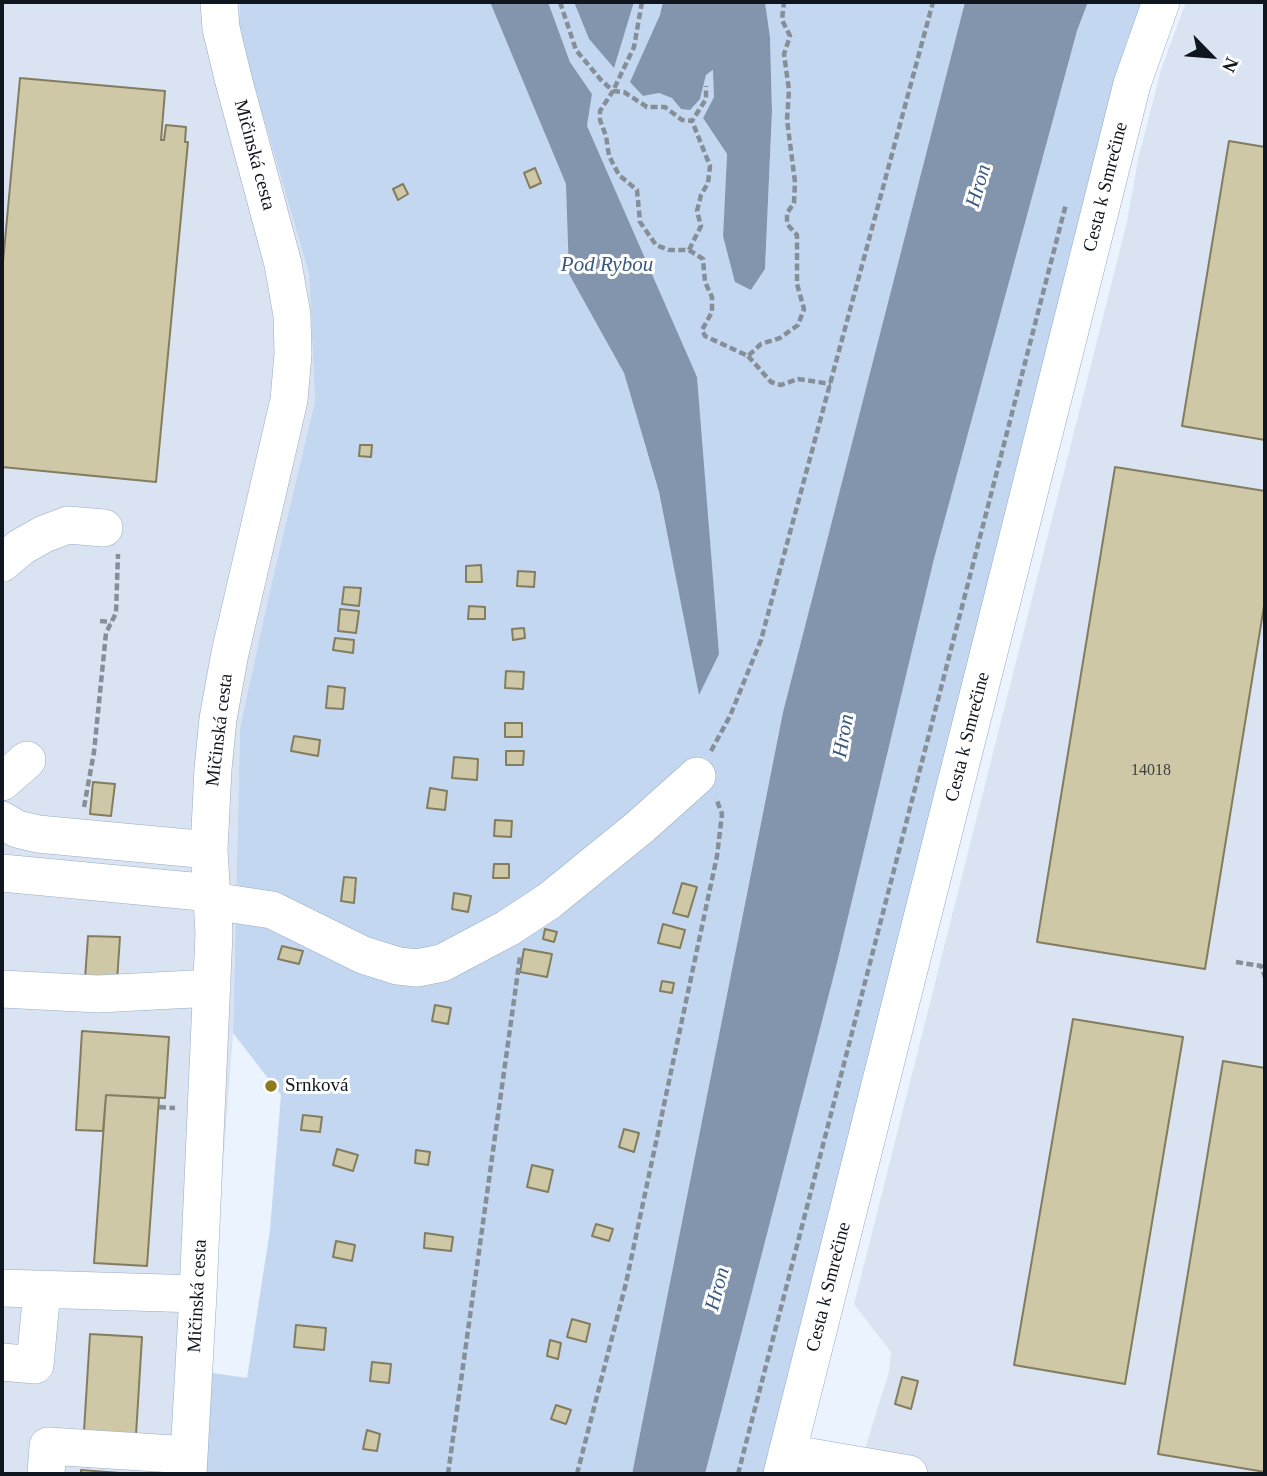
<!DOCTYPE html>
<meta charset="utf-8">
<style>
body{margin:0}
#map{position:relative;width:1267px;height:1476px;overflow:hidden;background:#eaf3fe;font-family:"Times New Roman",serif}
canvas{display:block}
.frame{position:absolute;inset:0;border:4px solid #0f1620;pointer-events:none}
.north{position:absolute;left:1176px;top:21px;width:70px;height:70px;-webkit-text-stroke:5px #fff;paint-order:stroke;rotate:115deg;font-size:19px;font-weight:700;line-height:28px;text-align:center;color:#0f1620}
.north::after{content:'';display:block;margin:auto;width:24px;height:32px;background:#0f1620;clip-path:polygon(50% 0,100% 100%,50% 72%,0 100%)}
</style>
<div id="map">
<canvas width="1267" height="1476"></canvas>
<div class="frame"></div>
<div class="north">N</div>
</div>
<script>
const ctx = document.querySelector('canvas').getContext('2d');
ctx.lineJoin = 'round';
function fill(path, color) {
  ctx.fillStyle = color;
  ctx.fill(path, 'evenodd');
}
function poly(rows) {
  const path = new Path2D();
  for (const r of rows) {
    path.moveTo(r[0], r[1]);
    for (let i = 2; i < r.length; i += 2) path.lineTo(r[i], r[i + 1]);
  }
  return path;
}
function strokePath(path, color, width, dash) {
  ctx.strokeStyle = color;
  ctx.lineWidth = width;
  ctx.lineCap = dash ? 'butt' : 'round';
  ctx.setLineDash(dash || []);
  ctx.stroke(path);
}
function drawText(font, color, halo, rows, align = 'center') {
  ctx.font = font + ' "Times New Roman",serif';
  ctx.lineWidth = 6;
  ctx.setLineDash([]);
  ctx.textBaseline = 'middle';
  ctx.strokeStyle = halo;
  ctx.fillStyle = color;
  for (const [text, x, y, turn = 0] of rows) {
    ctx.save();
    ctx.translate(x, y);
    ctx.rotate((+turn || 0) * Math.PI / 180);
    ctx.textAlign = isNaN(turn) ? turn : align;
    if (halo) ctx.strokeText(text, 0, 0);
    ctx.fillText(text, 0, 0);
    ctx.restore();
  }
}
fill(poly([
 [2,2,240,2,239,23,248,64,309,274,315,401,270,590,240,728,233,1033,200,1474,2,1474],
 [1186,2,1265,2,1265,1474,857,1474,889,1372,891,1352,854,1304,1127,222,1138,160,1161,70]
]), '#dae3f1');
fill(poly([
 [240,2,490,2,567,184,570,274,624,373,659,492,700,694,587,126,592,94,570,62,548,2,574,2,589,39,614,67,634,2,663,2,643,96,658,93,672,97,681,109,700,99,706,75,714,70,714,97,703,118,727,154,723,236,751,290,765,269,772,111,770,37,765,2,965,2,783,712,632,1474,200,1474,206,1372,247,1378,270,1230,281,1095,233,1033,240,728,270,590,315,401,309,274,248,64,239,23],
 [1088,2,1147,2,768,1474,705,1474,837,963,934,559,1077,31]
]), '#c4d7f1');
fill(poly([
 [490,2,548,2,570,62,592,94,587,126,697,377,719,654,699,695,659,492,624,373,569,274,566,184],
 [574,2,634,2,614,68,589,39],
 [663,2,765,2,770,37,772,111,765,269,751,290,735,282,723,236,727,154,703,118,714,97,713,70,706,75,700,99,690,110,681,109,672,98,659,93,643,96,630,82,660,15],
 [965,2,1088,2,1077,31,934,559,837,963,705,1474,632,1474,783,712]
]), '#8295ad');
const building = poly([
 [20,78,165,91,161,140,164,140,166,125,186,127,185,142,188,142,156,482,2,467,2,273,20,78],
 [1229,141,1265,147,1265,440,1182,426,1229,141],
 [535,168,541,183,530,188,524,173,535,168],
 [403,184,408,194,398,200,393,189,403,184],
 [360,445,372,445,371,457,359,456,360,445],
 [1115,467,1265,491,1265,600,1205,969,1037,942,1115,467],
 [481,565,482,582,466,582,466,566,481,565],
 [518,571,535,572,534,587,517,586,518,571],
 [344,587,361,588,359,606,342,604,344,587],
 [469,606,485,607,485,619,468,619,469,606],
 [340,609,359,611,356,633,338,631,340,609],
 [524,628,525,638,513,640,512,629,524,628],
 [335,638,354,640,353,653,333,650,335,638],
 [506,671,524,672,523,689,505,688,506,671],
 [328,686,345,688,343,709,326,708,328,686],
 [505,723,522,723,522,737,505,737,505,723],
 [294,736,320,740,318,756,291,751,294,736],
 [506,751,524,751,523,765,506,765,506,751],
 [454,757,478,759,477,780,452,778,454,757],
 [93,782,115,784,111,816,90,814,93,782],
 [430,788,447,791,445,810,427,808,430,788],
 [495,820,512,821,511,837,494,836,495,820],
 [494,864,509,864,509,878,493,878,494,864],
 [344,877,356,878,354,903,341,901,344,877],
 [682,883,697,887,688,917,673,913,682,883],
 [454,893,471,896,468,912,452,909,454,893],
 [663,924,685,930,680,948,658,943,663,924],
 [545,929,557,932,554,942,543,939,545,929],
 [88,936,120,937,117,981,85,979,88,936],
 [282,946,303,951,299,964,278,959,282,946],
 [524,949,552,954,547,977,520,972,524,949],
 [662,981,674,983,672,993,660,991,662,981],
 [435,1005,451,1008,448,1024,432,1021,435,1005],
 [1073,1019,1183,1037,1125,1384,1014,1365,1073,1019],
 [82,1031,169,1037,165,1098,106,1095,103,1131,76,1130,82,1031],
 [1223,1061,1265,1068,1265,1472,1158,1454,1223,1061],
 [106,1095,159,1098,147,1266,94,1263,106,1095],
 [303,1115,322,1117,320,1132,301,1130,303,1115],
 [624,1129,639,1133,634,1152,619,1147,624,1129],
 [337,1149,358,1155,353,1171,333,1165,337,1149],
 [416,1150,430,1152,428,1165,415,1163,416,1150],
 [532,1165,553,1170,548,1192,527,1187,532,1165],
 [596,1224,613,1229,609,1241,592,1236,596,1224],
 [425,1233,453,1237,451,1251,424,1248,425,1233],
 [336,1241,355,1245,352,1261,333,1257,336,1241],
 [572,1319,590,1324,586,1342,567,1337,572,1319],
 [296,1325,326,1328,324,1350,294,1347,296,1325],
 [90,1334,142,1337,136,1435,84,1431,90,1334],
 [550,1340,561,1343,558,1359,547,1356,550,1340],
 [372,1362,391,1364,389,1383,370,1381,372,1362],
 [902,1377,918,1381,911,1409,895,1404,902,1377],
 [556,1405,571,1410,566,1424,551,1419,556,1405],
 [367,1430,380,1434,377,1451,363,1449,367,1430],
 [81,1470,133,1474,81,1474,81,1470]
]);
fill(building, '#cfc8a7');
strokePath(building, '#837c5e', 2);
const minor = poly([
 [2,563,21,547,44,534,68,525,104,528],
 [2,782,27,760],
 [2,820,17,829,38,834,209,850],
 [2,873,212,893],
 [212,901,272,910,363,955,398,966,417,968,442,963,508,928,549,901,640,827,697,776],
 [2,989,98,994,212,988],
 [2,1288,198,1294],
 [2,1362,35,1365,42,1290],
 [787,1453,909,1474],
 [46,1474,48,1446,189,1455],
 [188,1474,198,1294,214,933,209,850,213,769,218,719,230,653,289,400,293,354,292,315,283,264,233,78,221,28,219,2],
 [782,1474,1132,84,1161,2]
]);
strokePath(minor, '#97acc6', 38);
strokePath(poly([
 [560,2,576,50,601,80,613,91,600,111,600,120,606,136,609,156,619,175,637,190,640,222,656,245,669,250,689,250,703,259,705,282,712,297,712,312,702,330,705,336,748,356,761,344,780,338,798,325,804,309,797,284,797,235,787,224,787,213,794,203,795,182,787,120,789,90,784,54,790,36,782,20,784,2],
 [642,2,634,47,613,91,624,92,647,107,665,107,682,120,692,121,706,99,706,86],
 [689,250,701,226,697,211,701,195,708,183,710,166,692,121],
 [748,356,771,382,781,385,798,379,831,384],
 [100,621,111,622],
 [711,751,730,716,761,640,933,2],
 [84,807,94,752,106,633,116,613,118,554],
 [1236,962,1261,966,1265,977],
 [159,1107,175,1108],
 [448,1474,520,957],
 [577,1474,626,1283,717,856,722,814,716,798],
 [738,1474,1066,204]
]), '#868e98', 4.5, [7, 3.5]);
strokePath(minor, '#fff', 37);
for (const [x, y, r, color] of [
 [271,1086,7,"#8d7a20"]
]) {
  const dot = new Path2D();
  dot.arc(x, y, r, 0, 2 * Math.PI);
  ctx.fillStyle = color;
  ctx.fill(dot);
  strokePath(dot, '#fff', 2.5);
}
drawText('16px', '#3f4242', null, [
 ["14018",1151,771]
]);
drawText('19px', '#0f1620', '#fff', [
 ["Mičinská cesta",254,155,75],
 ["Cesta k Smrečine",1106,187,-76],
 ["Mičinská cesta",220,730,-83],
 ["Cesta k Smrečine",968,737,-76],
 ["Cesta k Smrečine",829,1287,-76],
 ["Mičinská cesta",198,1296,-87]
]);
drawText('19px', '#0f1620', '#fff', [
 ["Srnková",285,1086]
], 'left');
drawText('italic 21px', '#3b597f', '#fff', [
 ["Hron",979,186,-74],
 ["Pod Rybou",607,265],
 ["Hron",844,736,-80],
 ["Hron",718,1289,-75]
]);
</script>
